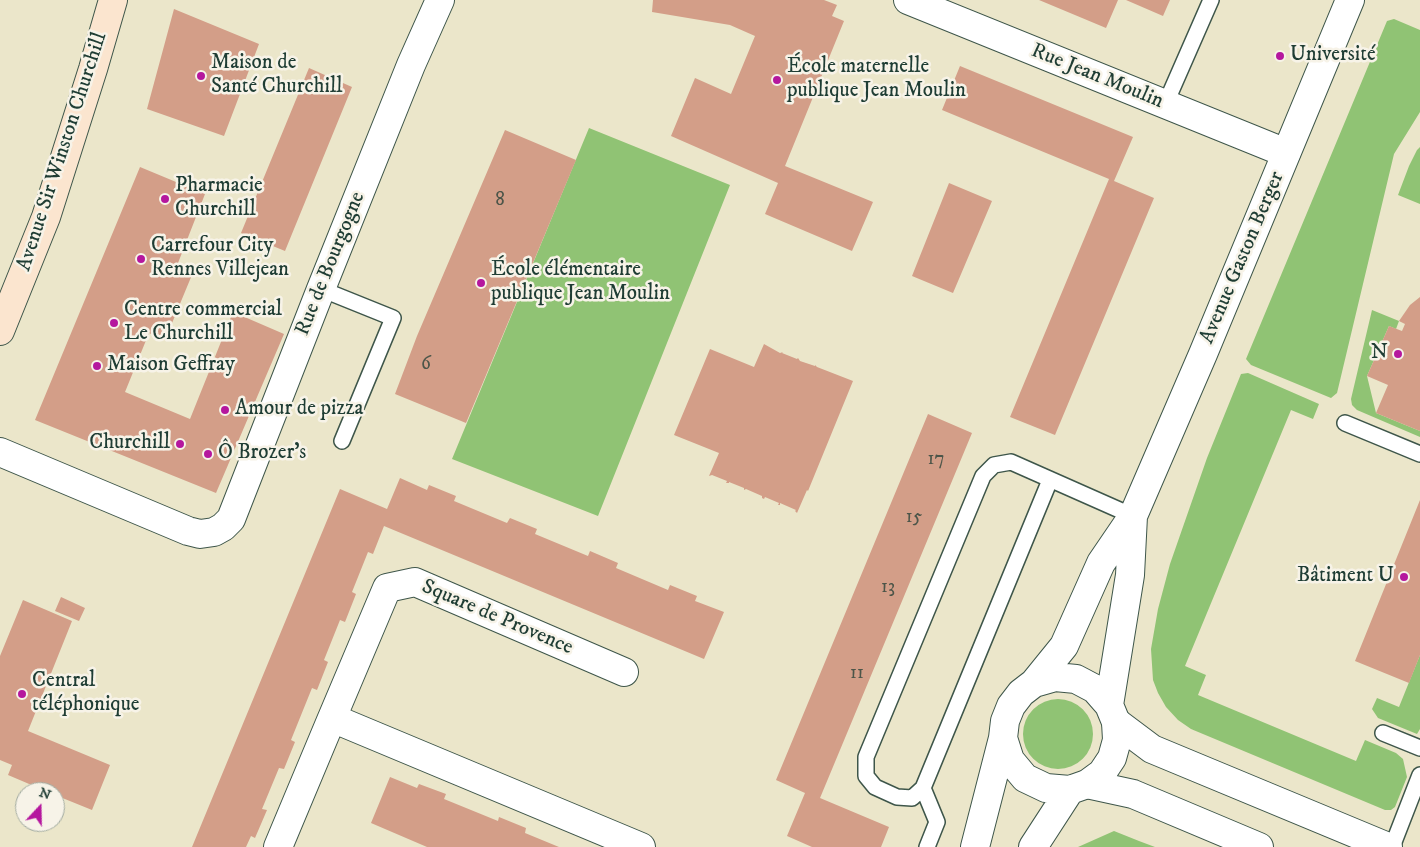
<!DOCTYPE html>
<meta charset="utf-8">
<style>
body{margin:0}
#map{position:relative;width:1420px;height:847px;overflow:hidden;background:#ebe6ca;font-family:"IM FELL DW Pica",serif}
canvas{display:block}
.north{position:absolute;left:15px;top:782px;width:50px;height:50px;box-sizing:border-box;background:#f7f3e8;border:1px solid #a1aaa0;border-radius:50%;rotate:21deg;font-size:14px;font-weight:700;line-height:20px;text-align:center;color:#1f3d34}
.north::after{content:'';display:block;margin:auto;width:18px;height:22px;background:#b5179e;clip-path:polygon(50% 0,100% 100%,50% 72%,0 100%)}
</style>
<div id="map">
<canvas width="1420" height="847"></canvas>
<div class="north">N</div>
</div>
<script>
const ctx = document.querySelector('canvas').getContext('2d');
ctx.lineJoin = 'round';
function fill(path, color) {
  ctx.fillStyle = color;
  ctx.fill(path, 'evenodd');
}
function poly(rows) {
  const path = new Path2D();
  for (const r of rows) {
    if (r.length === 3) {
      path.moveTo(r[0] + r[2], r[1]);
      path.arc(r[0], r[1], r[2], 0, 2 * Math.PI);
      continue;
    }
    path.moveTo(r[0], r[1]);
    for (let i = 2; i < r.length; i += 2) path.lineTo(r[i], r[i + 1]);
  }
  return path;
}
function strokePath(path, color, width, dash) {
  ctx.strokeStyle = color;
  ctx.lineWidth = width;
  ctx.lineCap = dash ? 'butt' : 'round';
  ctx.setLineDash(dash || []);
  ctx.stroke(path);
}
function drawText(font, color, halo, rows, align = 'center') {
  ctx.font = font + ' "IM FELL DW Pica",serif';
  ctx.lineWidth = 5;
  ctx.setLineDash([]);
  ctx.textBaseline = 'middle';
  ctx.strokeStyle = halo;
  ctx.fillStyle = color;
  for (const [text, x, y, turn = 0] of rows) {
    ctx.save();
    ctx.translate(x, y);
    ctx.rotate((+turn || 0) * Math.PI / 180);
    ctx.textAlign = isNaN(turn) ? turn : align;
    if (halo) ctx.strokeText(text, 0, 0);
    ctx.fillText(text, 0, 0);
    ctx.restore();
  }
}
fill(poly([
 [1394,19,1420,30,1420,112,1394,154,1337,393,1331,398,1251,365,1246,359,1387,21],
 [589,128,730,185,598,516,452,459],
 [1420,147,1420,204,1398,195,1409,166,1417,150],
 [1372,310,1399,321,1396,329,1389,326,1367,376,1376,413,1420,431,1420,437,1357,410,1352,405,1351,399],
 [1248,373,1319,404,1313,419,1291,410,1185,666,1206,675,1198,695,1356,761,1365,740,1396,753,1403,759,1407,777,1395,807,1391,810,1385,810,1191,729,1178,720,1166,707,1158,693,1153,680,1151,649,1158,609,1170,564,1207,458,1241,374],
 [1420,655,1420,729,1417,734,1378,718,1372,709,1377,698,1399,707],
 [1058,734,35],
 [1114,831,1139,841,1155,847,1078,847]
]), '#90c374');
fill(poly([
 [653,0,824,0,837,5,832,16,844,21,785,166,873,202,852,251,765,214,778,183,671,136,695,78,731,94,755,36,730,25,652,12],
 [1039,0,1118,0,1106,28],
 [1126,0,1170,0,1163,16],
 [174,9,259,44,224,136,147,109],
 [960,66,1133,137,1114,181,1154,198,1055,435,1010,417,1109,179,942,110],
 [309,68,352,87,285,251,241,233],
 [505,130,576,160,466,423,395,394,417,336],
 [140,167,205,194,178,263,194,270,165,340,149,333,125,392,190,419,233,312,284,334,216,493,35,420],
 [949,183,992,201,953,293,912,276],
 [1420,297,1420,431,1376,413,1388,385,1367,376,1389,326,1402,331,1405,324,1399,321,1410,305],
 [764,344,780,353,783,352,782,353,797,359,798,358,800,361,815,366,815,365,817,367,853,381,808,491,807,490,797,513,795,511,796,510,780,503,780,505,778,505,779,503,765,497,764,499,762,498,762,496,746,489,744,490,744,488,729,482,729,483,726,483,727,481,712,475,709,476,719,453,674,435,710,349,754,367],
 [928,414,972,433,820,798,889,827,881,847,812,847,787,836,805,793,776,780],
 [400,478,427,490,429,485,456,496,454,501,507,523,510,518,537,529,535,534,588,556,590,551,618,563,616,568,668,590,670,585,697,596,695,601,724,612,704,659,384,526,373,554,368,552,352,592,356,594,345,622,340,620,324,660,328,662,317,690,312,688,291,740,295,742,284,769,279,768,262,809,267,810,255,838,251,836,246,847,192,847,340,489,387,509],
 [1420,500,1420,655,1409,683,1355,661],
 [61,597,85,608,79,621,55,611],
 [23,600,72,621,28,731,110,765,92,810,55,795,55,792,48,792,8,775,12,765,0,760,0,656],
 [390,777,417,788,419,784,446,794,444,799,498,821,499,817,526,828,525,833,559,847,427,847,371,823]
]), '#d39e88');
const service = poly([
 [1165,105,1211,0],
 [321,289,393,318,342,441],
 [1345,423,1420,454],
 [1383,733,1420,748],
 [923,788,1050,480],
 [927,847,937,822,923,788,912,798,897,797,875,787,866,776,866,757,983,476,994,465,1011,462,1133,516],
 [1392,847,1420,775]
]);
const minor = poly([
 [908,0,1286,153],
 [0,452,188,531,200,534,214,532,223,527,231,519,321,289,411,65,440,0],
 [624,672,415,582,387,588,332,718,641,847],
 [1116,722,1152,749,1388,847],
 [1087,784,1133,794,1259,847],
 [278,847,332,718]
]);
const tertiary = poly([
 [1034,683,1064,646,1101,563,1133,516,1203,354,1350,0],
 [1109,705,1130,575,1133,516],
 [975,847,1003,738,1005,721,1011,706,1021,693,1034,683,1055,677,1076,679,1095,689,1109,705,1116,722,1117,740,1112,758,1102,773,1087,784,1070,790,1046,788,1025,778,1010,760,1003,738],
 [1033,847,1070,790]
]);
const secondary = poly([
 [0,331,46,217,93,69,113,0]
]);
strokePath(service, '#3e564a', 18);
strokePath(minor, '#3e564a', 30);
strokePath(tertiary, '#3e564a', 30);
strokePath(secondary, '#3e564a', 30);
strokePath(service, '#fff', 15);
strokePath(minor, '#fff', 28);
strokePath(tertiary, '#fff', 28);
strokePath(secondary, '#fbe5cf', 28);
for (const [x, y, r, color] of [
 [1280,56,5,"#b5179e"],
 [201,76,5,"#b5179e"],
 [777,80,5,"#b5179e"],
 [165,199,5,"#b5179e"],
 [141,259,5,"#b5179e"],
 [481,283,5,"#b5179e"],
 [114,323,5,"#b5179e"],
 [1398,354,5,"#b5179e"],
 [97,366,5,"#b5179e"],
 [225,410,5,"#b5179e"],
 [180,444,5,"#b5179e"],
 [208,454,5,"#b5179e"],
 [1404,577,5,"#b5179e"],
 [22,694,5,"#b5179e"]
]) {
  const dot = new Path2D();
  dot.arc(x, y, r, 0, 2 * Math.PI);
  ctx.fillStyle = color;
  ctx.fill(dot);
  strokePath(dot, '#f7f3e8', 2);
}
drawText('19px', '#4c5549', null, [
 ["8",500,201],
 ["6",426,365],
 ["17",936,460],
 ["15",914,518],
 ["13",888,588],
 ["11",857,674]
]);
drawText('21px', '#1f3d34', '#f7f3e8', [
 ["Université",1290,56],
 ["Maison de",211,64],
 ["Santé Churchill",211,88],
 ["École maternelle",787,68],
 ["publique Jean Moulin",787,92],
 ["Pharmacie",175,187],
 ["Churchill",175,211],
 ["Carrefour City",151,247],
 ["Rennes Villejean",151,271],
 ["École élémentaire",491,271],
 ["publique Jean Moulin",491,295],
 ["Centre commercial",124,311],
 ["Le Churchill",124,335],
 ["N",1388,354,"right"],
 ["Maison Geffray",107,366],
 ["Amour de pizza",235,410],
 ["Churchill",170,444,"right"],
 ["Ô Brozer's",218,454],
 ["Bâtiment U",1394,577,"right"],
 ["Central",32,682],
 ["téléphonique",32,706]
], 'left');
drawText('21px', '#1f3d34', '#f7f3e8', [
 ["Rue Jean Moulin",1097,77,22],
 ["Avenue Sir Winston Churchill",63,152,-72],
 ["Avenue Gaston Berger",1243,258,-67],
 ["Rue de Bourgogne",331,264,-68],
 ["Square de Provence",497,618,23]
]);
</script>
